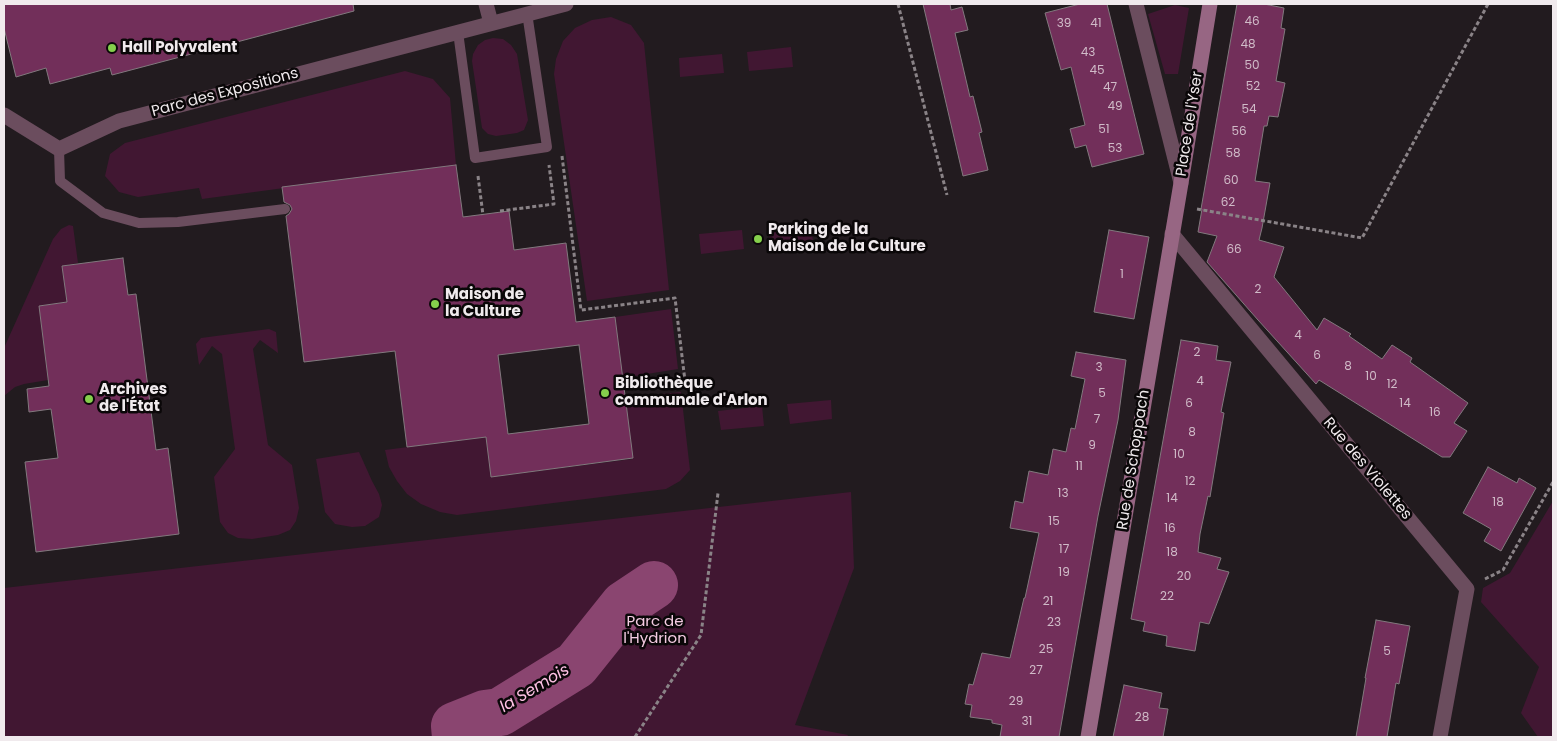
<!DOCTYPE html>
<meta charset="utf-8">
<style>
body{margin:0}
#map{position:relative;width:1557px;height:741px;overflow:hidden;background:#221b1f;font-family:Poppins,sans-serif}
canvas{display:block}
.frame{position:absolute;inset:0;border:5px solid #f0eaed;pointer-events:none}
</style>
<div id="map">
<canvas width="1557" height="741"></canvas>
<div class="frame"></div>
</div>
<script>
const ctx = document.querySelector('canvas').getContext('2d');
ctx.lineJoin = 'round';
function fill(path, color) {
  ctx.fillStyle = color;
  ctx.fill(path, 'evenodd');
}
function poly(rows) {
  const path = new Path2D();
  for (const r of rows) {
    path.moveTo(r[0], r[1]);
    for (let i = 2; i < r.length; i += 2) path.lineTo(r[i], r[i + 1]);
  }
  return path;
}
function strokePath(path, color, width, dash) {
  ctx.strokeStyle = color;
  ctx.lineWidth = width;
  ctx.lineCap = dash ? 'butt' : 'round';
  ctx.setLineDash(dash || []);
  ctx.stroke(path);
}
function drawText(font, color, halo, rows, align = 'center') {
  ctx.font = font + ' Poppins,sans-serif';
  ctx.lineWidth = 5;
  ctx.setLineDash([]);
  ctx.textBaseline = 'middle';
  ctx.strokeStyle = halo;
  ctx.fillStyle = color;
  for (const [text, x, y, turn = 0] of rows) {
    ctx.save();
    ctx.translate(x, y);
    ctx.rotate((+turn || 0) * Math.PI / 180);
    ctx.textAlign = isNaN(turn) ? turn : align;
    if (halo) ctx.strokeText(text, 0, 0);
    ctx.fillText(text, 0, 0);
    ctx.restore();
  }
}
fill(poly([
 [1175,5,1189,8,1178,74,1165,74,1148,14],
 [611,17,631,25,644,43,669,290,587,301,554,74,556,59,563,41,575,28,592,20],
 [493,38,503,39,511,45,517,54,528,120,524,130,517,133,496,136,488,134,482,128,472,61,473,54,478,45,485,40],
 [791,47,793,67,749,71,747,52],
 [722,54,724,73,680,77,679,58],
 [405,71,433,79,450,98,456,165,202,199,199,188,138,197,119,192,105,176,110,154,125,143],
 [811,223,813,243,770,247,768,228],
 [69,225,73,226,78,263,62,266,67,302,39,306,48,380,24,384,15,387,4,396,4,348,53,239,61,229],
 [742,230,744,249,701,254,699,234],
 [671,309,678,369,622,378,615,317],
 [269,329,276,332,278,353,260,340,253,349,268,445,292,465,299,508,296,521,290,530,278,535,252,539,238,538,228,533,220,522,214,477,235,449,222,354,212,346,199,365,196,344,201,338],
 [681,392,690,470,680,481,666,489,457,515,440,512,421,504,407,494,397,481,389,467,385,450,486,437,491,477,632,459,625,398],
 [831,400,832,419,790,424,787,404],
 [762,406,764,426,721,430,718,411],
 [359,452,372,481,379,494,382,505,379,517,365,526,352,527,335,524,325,512,316,459],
 [851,492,854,568,795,725,848,735,847,737,4,737,4,588],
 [1553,501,1553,737,1538,737,1521,713,1539,667,1481,602,1483,588,1510,573]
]), '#411732');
strokePath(poly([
 [456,737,455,726,485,714,500,712,576,665,624,605,654,585]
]), '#8a4570', 48);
const building = poly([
 [4,4,353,4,354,11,112,75,110,68,50,84,46,68,16,77,4,28,4,4],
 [923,4,950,4,951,10,962,7,968,30,955,33,970,97,973,96,982,132,979,133,988,170,963,176,923,4],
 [1080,4,1107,4,1144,154,1092,167,1086,145,1075,148,1070,129,1085,125,1071,67,1061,70,1045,13,1080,4],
 [1237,4,1264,4,1284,8,1281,28,1285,29,1276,81,1285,83,1278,117,1269,116,1267,126,1264,126,1255,181,1270,183,1262,228,1259,240,1284,247,1274,277,1317,330,1324,318,1351,334,1349,336,1382,359,1392,345,1412,358,1410,362,1468,403,1454,423,1467,431,1450,457,1442,457,1319,380,1316,384,1258,320,1207,262,1217,236,1198,232,1202,209,1201,209,1237,4],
 [456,165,463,217,509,211,514,250,566,243,576,322,615,317,633,458,491,477,486,437,407,447,395,351,304,362,286,216,289,214,292,209,290,205,284,202,282,187,456,165],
 [579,345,589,424,508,434,498,355,579,345],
 [1109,230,1149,237,1134,319,1094,312,1109,230],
 [123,258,128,295,136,294,156,450,168,448,179,534,36,552,25,462,58,458,51,409,29,412,27,389,49,386,39,306,67,302,62,266,123,258],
 [1181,340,1218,346,1216,360,1231,362,1221,412,1224,413,1210,497,1208,496,1200,534,1198,552,1221,558,1217,569,1229,572,1209,624,1200,622,1195,651,1166,646,1167,636,1143,631,1145,622,1131,619,1181,340],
 [1076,352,1126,360,1118,420,1098,516,1059,737,1000,737,1002,725,992,723,992,720,970,717,972,705,965,704,969,684,973,685,982,653,1010,658,1024,598,1025,598,1039,533,1010,528,1015,501,1023,503,1029,471,1048,475,1053,449,1066,452,1071,428,1075,429,1085,379,1071,376,1076,352],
 [1488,467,1517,483,1519,478,1536,488,1501,551,1484,541,1491,529,1463,513,1488,467],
 [1376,620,1410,626,1399,684,1396,683,1387,737,1356,737,1366,678,1365,678,1376,620],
 [1124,685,1162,693,1159,708,1168,709,1163,737,1113,737,1124,685]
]);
fill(building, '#722f5a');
strokePath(building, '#82797e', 1);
strokePath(poly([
 [898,4,947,195],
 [562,156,581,310,675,298,685,381,624,388],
 [478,176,483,215],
 [1197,209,1362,238,1488,4],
 [500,211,554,204,549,165],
 [1485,579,1503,570,1553,482],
 [635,737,701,635,718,493]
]), '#8a8387', 3, [4, 2.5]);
strokePath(poly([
 [458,32,475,158,547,147,527,13],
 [59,149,60,181,103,213,139,223,178,222,285,209]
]), '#6b4d5e', 10);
strokePath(poly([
 [486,4,491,23],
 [1136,4,1181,183],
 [4,115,59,149,119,121,566,4],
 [1172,234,1467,589,1440,737]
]), '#6b4d5e', 15);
strokePath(poly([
 [1088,737,1181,183,1210,4]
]), '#976683', 15);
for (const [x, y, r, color] of [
 [112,48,5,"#85cf4c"],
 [758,239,5,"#85cf4c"],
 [435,304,5,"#85cf4c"],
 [605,393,5,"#85cf4c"],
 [89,399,5,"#85cf4c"]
]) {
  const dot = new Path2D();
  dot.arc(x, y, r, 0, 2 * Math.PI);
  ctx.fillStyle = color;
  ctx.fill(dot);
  strokePath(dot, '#0a0708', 2);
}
drawText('12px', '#d0bbc8', null, [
 ["46",1252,22],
 ["39",1064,24],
 ["41",1096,24],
 ["48",1248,45],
 ["43",1088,53],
 ["50",1252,66],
 ["45",1097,71],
 ["52",1253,87],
 ["47",1110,88],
 ["49",1115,107],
 ["54",1249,110],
 ["51",1104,130],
 ["56",1239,132],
 ["53",1115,149],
 ["58",1233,154],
 ["60",1231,181],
 ["62",1228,203],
 ["66",1234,250],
 ["1",1122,275],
 ["2",1258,290],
 ["4",1298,336],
 ["2",1197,353],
 ["6",1317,356],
 ["8",1348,367],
 ["3",1099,368],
 ["10",1371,377],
 ["4",1200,382],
 ["12",1392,385],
 ["5",1102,394],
 ["6",1189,404],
 ["14",1405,404],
 ["16",1435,413],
 ["7",1097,420],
 ["8",1192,433],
 ["9",1092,446],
 ["10",1179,455],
 ["11",1079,467],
 ["12",1190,482],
 ["13",1063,494],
 ["14",1172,499],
 ["18",1498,503],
 ["15",1054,522],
 ["16",1170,529],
 ["17",1064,550],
 ["18",1172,553],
 ["19",1064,573],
 ["20",1184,577],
 ["22",1167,597],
 ["21",1048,602],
 ["23",1054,623],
 ["25",1046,650],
 ["5",1387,652],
 ["27",1036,671],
 ["29",1016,702],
 ["28",1142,718],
 ["31",1027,722]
]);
drawText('bold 15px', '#f0eaed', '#0a0708', [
 ["Hall Polyvalent",122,48],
 ["Parking de la",768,230],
 ["Maison de la Culture",768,247],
 ["Maison de",445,295],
 ["la Culture",445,312],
 ["Bibliothèque",615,384],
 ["communale d'Arlon",615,401],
 ["Archives",99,390],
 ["de l'État",99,407]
], 'left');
drawText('15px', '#f0eaed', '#0a0708', [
 ["Parc des Expositions",225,93,-15],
 ["Place de l'Yser",1190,124,-81],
 ["Rue de Schoppach",1134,460,-81],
 ["Rue des Violettes",1367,469,50]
]);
drawText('15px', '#f4cbe2', '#0a0708', [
 ["Parc de",655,622],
 ["l'Hydrion",655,639]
]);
drawText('italic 16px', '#fec1e4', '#0a0708', [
 ["la Semois",535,689,-31]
]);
</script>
